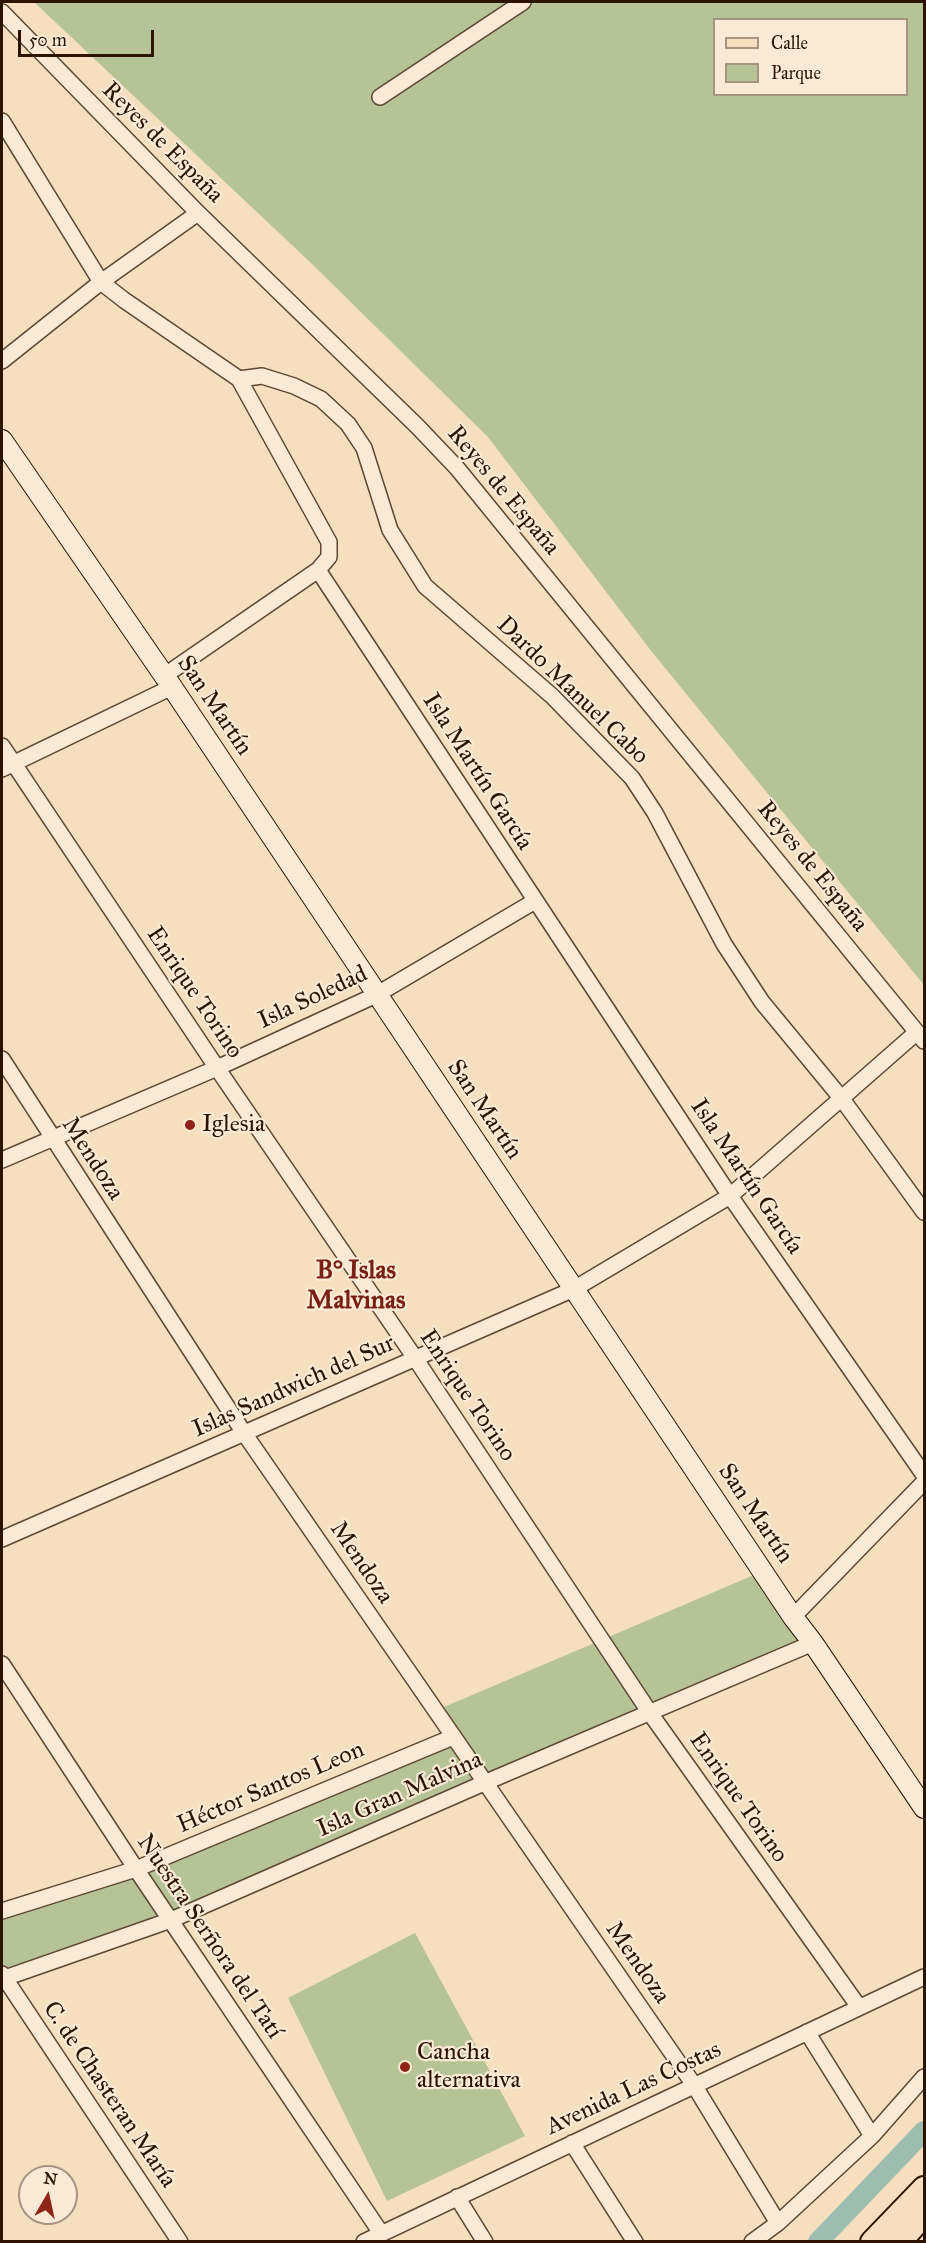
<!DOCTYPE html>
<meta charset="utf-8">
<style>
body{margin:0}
#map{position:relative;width:926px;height:2243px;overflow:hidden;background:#f5dfbf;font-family:"IM FELL Great Primer",serif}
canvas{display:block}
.frame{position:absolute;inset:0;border:3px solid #2b1300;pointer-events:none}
.legend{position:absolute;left:713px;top:18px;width:195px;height:78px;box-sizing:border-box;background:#f8ead5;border:2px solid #a69480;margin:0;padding:8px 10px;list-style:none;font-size:18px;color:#2b1300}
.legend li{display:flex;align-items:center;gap:12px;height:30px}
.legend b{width:30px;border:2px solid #a69480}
.north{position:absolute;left:18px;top:2165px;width:60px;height:60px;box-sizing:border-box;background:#f8ead5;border:2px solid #a69480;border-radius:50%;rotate:9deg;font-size:16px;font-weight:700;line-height:24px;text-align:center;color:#2b1300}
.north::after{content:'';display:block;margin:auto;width:21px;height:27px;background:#8f2418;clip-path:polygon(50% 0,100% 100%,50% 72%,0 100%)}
.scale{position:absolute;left:18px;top:30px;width:136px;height:27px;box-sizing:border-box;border:3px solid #2b1300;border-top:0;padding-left:8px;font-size:18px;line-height:21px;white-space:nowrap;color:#2b1300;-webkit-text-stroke:4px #f8ead5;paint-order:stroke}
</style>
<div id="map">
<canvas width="926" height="2243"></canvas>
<div class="frame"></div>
<ul class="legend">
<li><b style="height:8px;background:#f5dfbf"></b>Calle</li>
<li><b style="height:16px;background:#b5c397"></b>Parque</li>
</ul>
<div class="north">N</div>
<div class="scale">50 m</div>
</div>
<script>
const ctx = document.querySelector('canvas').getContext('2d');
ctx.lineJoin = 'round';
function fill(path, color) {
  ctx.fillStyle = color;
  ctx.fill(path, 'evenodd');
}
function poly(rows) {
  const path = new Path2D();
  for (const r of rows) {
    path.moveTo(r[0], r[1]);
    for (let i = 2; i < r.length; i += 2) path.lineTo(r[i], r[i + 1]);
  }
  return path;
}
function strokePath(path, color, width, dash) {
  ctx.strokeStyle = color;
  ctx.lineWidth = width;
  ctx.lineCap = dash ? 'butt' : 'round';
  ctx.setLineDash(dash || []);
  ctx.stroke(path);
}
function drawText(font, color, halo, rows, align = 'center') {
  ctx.font = font + ' "IM FELL Great Primer",serif';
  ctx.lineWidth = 4.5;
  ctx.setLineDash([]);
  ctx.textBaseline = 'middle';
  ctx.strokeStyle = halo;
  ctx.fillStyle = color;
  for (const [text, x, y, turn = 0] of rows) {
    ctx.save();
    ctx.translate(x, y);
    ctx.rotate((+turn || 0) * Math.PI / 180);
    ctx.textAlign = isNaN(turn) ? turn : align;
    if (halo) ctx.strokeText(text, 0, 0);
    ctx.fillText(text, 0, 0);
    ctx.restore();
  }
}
fill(poly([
 [34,2,924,2,924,985,652,652,488,437,311,263],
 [714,20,906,20,906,94,714,94],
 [761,1572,811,1643,171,1919,2,1978,2,1913,454,1737,437,1710],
 [415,1933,525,2136,387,2201,288,1998]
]), '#b5c397');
strokePath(poly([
 [818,2242,924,2131]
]), '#9cbdb0', 20);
const minor = poly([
 [2,12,198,213,418,427,457,468,924,1041],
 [380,97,523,2],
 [2,121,101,282,124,300,239,379,329,542,329,557,318,570,730,1196,924,1475],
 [2,361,101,282,198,213],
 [239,379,262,376,294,386,321,399,348,424,364,448,390,530,425,586,552,696,632,778,655,813,724,944,762,1002,842,1099,924,1212],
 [164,676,318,570],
 [2,746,217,1068,415,1358,650,1713,859,2007],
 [2,769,172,687],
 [2,1059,244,1433,694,2085,778,2223],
 [2,1160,217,1068,376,995,535,901],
 [2,1539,574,1289,730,1196,917,1032],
 [793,1617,924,1482],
 [2,1664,136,1869,381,2233],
 [2,1911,136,1869,453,1737],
 [2,1974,180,2242],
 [2,1979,171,1920,484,1783,813,1643],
 [807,2032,872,2136],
 [572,2143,635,2242],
 [457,2197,485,2242],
 [364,2242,924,1977],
 [752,2242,778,2223,872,2136,924,2077]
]);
const secondary = poly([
 [2,440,172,687,793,1617,813,1643,924,1808]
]);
const primary = poly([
 [872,2242,924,2188],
 [900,2242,924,2215]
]);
strokePath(minor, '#5e4630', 18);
strokePath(secondary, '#2b1300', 22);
strokePath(primary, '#2b1300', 26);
strokePath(minor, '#f8ead5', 15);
strokePath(secondary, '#f8ead5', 20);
strokePath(primary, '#f5dfbf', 22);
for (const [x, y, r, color] of [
 [190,1125,6,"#8f2418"],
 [405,2067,6,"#8f2418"]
]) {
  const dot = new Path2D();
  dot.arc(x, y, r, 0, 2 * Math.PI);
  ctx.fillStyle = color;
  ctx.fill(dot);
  strokePath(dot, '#f8ead5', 2);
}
drawText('24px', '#2b1300', '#f8ead5', [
 ["Reyes de España",162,143,45],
 ["Reyes de España",503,491,50],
 ["Dardo Manuel Cabo",572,691,44],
 ["San Martín",214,706,56],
 ["Isla Martín García",477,772,57],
 ["Reyes de España",812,867,51],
 ["Enrique Torino",194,993,56],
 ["Isla Soledad",313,998,-25],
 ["San Martín",484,1110,56],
 ["Mendoza",92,1159,57],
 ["Isla Martín García",746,1177,56],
 ["Islas Sandwich del Sur",294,1387,-24],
 ["Enrique Torino",467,1396,56],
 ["San Martín",755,1514,56],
 ["Mendoza",361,1563,56],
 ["Héctor Santos Leon",271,1788,-23],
 ["Isla Gran Malvina",400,1795,-24],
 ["Enrique Torino",738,1798,55],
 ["Nuestra Serñora del Tatí",209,1937,56],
 ["Mendoza",637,1963,55],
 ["Avenida Las Costas",634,2089,-25],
 ["C. de Chasteran María",109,2095,56]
]);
drawText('24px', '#2b1300', '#f8ead5', [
 ["Iglesia",202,1125],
 ["Cancha",417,2053],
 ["alternativa",417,2081]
], 'left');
drawText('bold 26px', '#7a1f14', '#f8ead5', [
 ["B° Islas",356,1272],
 ["Malvinas",356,1302]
]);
</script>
